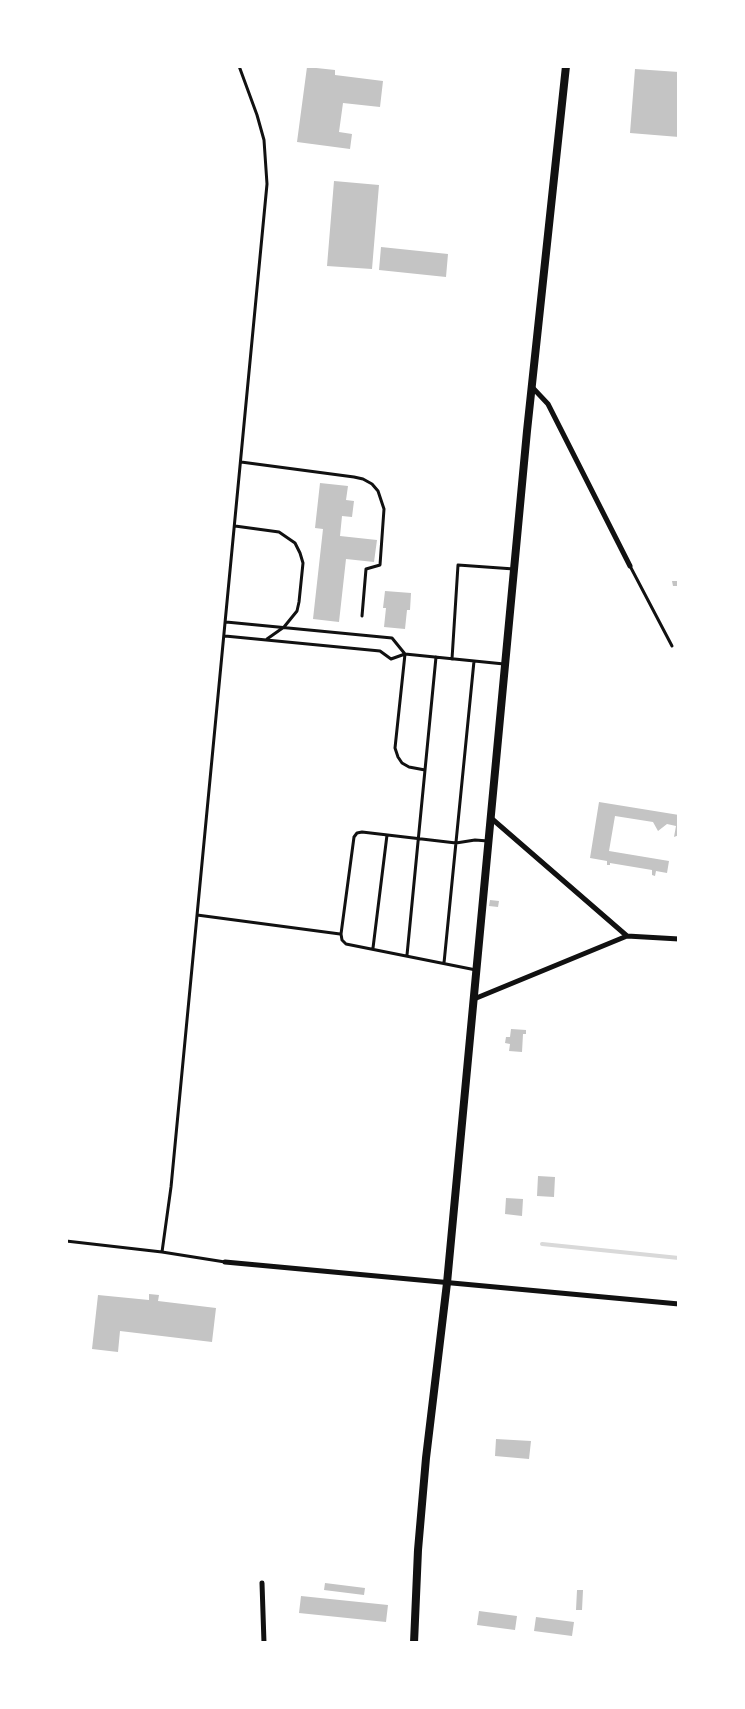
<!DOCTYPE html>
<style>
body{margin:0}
#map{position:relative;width:745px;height:1709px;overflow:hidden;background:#fff;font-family:"Space Grotesk",sans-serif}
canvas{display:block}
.frame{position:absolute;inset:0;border:68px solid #fff;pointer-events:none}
</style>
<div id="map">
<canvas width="745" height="1709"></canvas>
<div class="frame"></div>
</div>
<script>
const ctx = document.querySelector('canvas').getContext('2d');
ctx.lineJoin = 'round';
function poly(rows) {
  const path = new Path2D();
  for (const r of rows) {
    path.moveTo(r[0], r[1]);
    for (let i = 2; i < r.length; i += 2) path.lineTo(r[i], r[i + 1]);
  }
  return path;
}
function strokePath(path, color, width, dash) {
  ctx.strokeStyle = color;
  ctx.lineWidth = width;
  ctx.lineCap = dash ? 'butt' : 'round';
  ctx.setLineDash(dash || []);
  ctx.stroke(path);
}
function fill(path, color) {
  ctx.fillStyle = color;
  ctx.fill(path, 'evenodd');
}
strokePath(poly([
 [542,1244,679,1258]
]), '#d9d9d9', 4);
fill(poly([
 [307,67,335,70,335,75,383,81,380,107,343,103,339,132,352,134,350,149,297,142],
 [635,69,679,72,679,137,630,133],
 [334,181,379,185,372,269,327,266],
 [381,247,448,254,446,277,379,270],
 [320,483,348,486,346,500,354,501,352,517,342,516,340,536,377,540,374,562,346,559,339,622,313,619,323,529,315,528],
 [672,581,679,581,679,586,673,586],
 [385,591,411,593,410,610,407,610,405,629,384,627,386,608,383,608],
 [599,802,679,815,679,835,674,837,676,826,667,824,658,831,653,822,615,816,609,851,669,861,667,873,656,871,655,876,652,875,652,870,610,863,610,865,607,865,607,861,590,858],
 [490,900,499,901,498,907,489,906],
 [511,1029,526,1030,526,1034,523,1034,522,1052,509,1051,510,1044,505,1043,506,1037,510,1037],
 [538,1176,555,1177,554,1197,537,1196],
 [506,1198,523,1199,522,1216,505,1214],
 [149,1294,159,1295,158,1301,216,1308,212,1342,120,1331,118,1352,92,1349,98,1295,149,1300],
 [496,1439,531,1441,529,1459,495,1456],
 [325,1583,365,1588,364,1595,324,1590],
 [577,1590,583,1590,582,1610,576,1610],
 [301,1596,388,1605,386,1622,299,1613],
 [479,1611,517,1616,515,1630,477,1625],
 [536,1617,574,1622,572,1636,534,1631]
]), '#c4c4c4');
strokePath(poly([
 [241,462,354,477,363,479,372,484,378,491,384,509,380,565,366,569,362,616],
 [235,526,279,532,295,543,300,553,303,563,299,602,297,611,284,627,267,639],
 [630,566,672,646],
 [226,622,392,638,405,654,395,748,398,757,402,763,409,767,425,770],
 [225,636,380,651,391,659,405,654,504,664],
 [452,659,458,565,514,569],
 [197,915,340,934],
 [373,948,387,835],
 [407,955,436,657],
 [444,963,474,661],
 [476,970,346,944,342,940,341,934,354,837,357,833,362,832,456,843,475,840,488,841],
 [66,1241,162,1252,171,1187,267,184,264,140,257,115,239,66],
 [162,1252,225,1262]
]), '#111', 3);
strokePath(poly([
 [532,387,548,404,630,566],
 [491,818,627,936],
 [474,999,627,936,679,939],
 [225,1262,679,1304],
 [262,1583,264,1643]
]), '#111', 5);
strokePath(poly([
 [414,1643,418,1550,426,1458,447,1283,527,431,566,66]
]), '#111', 8);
</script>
